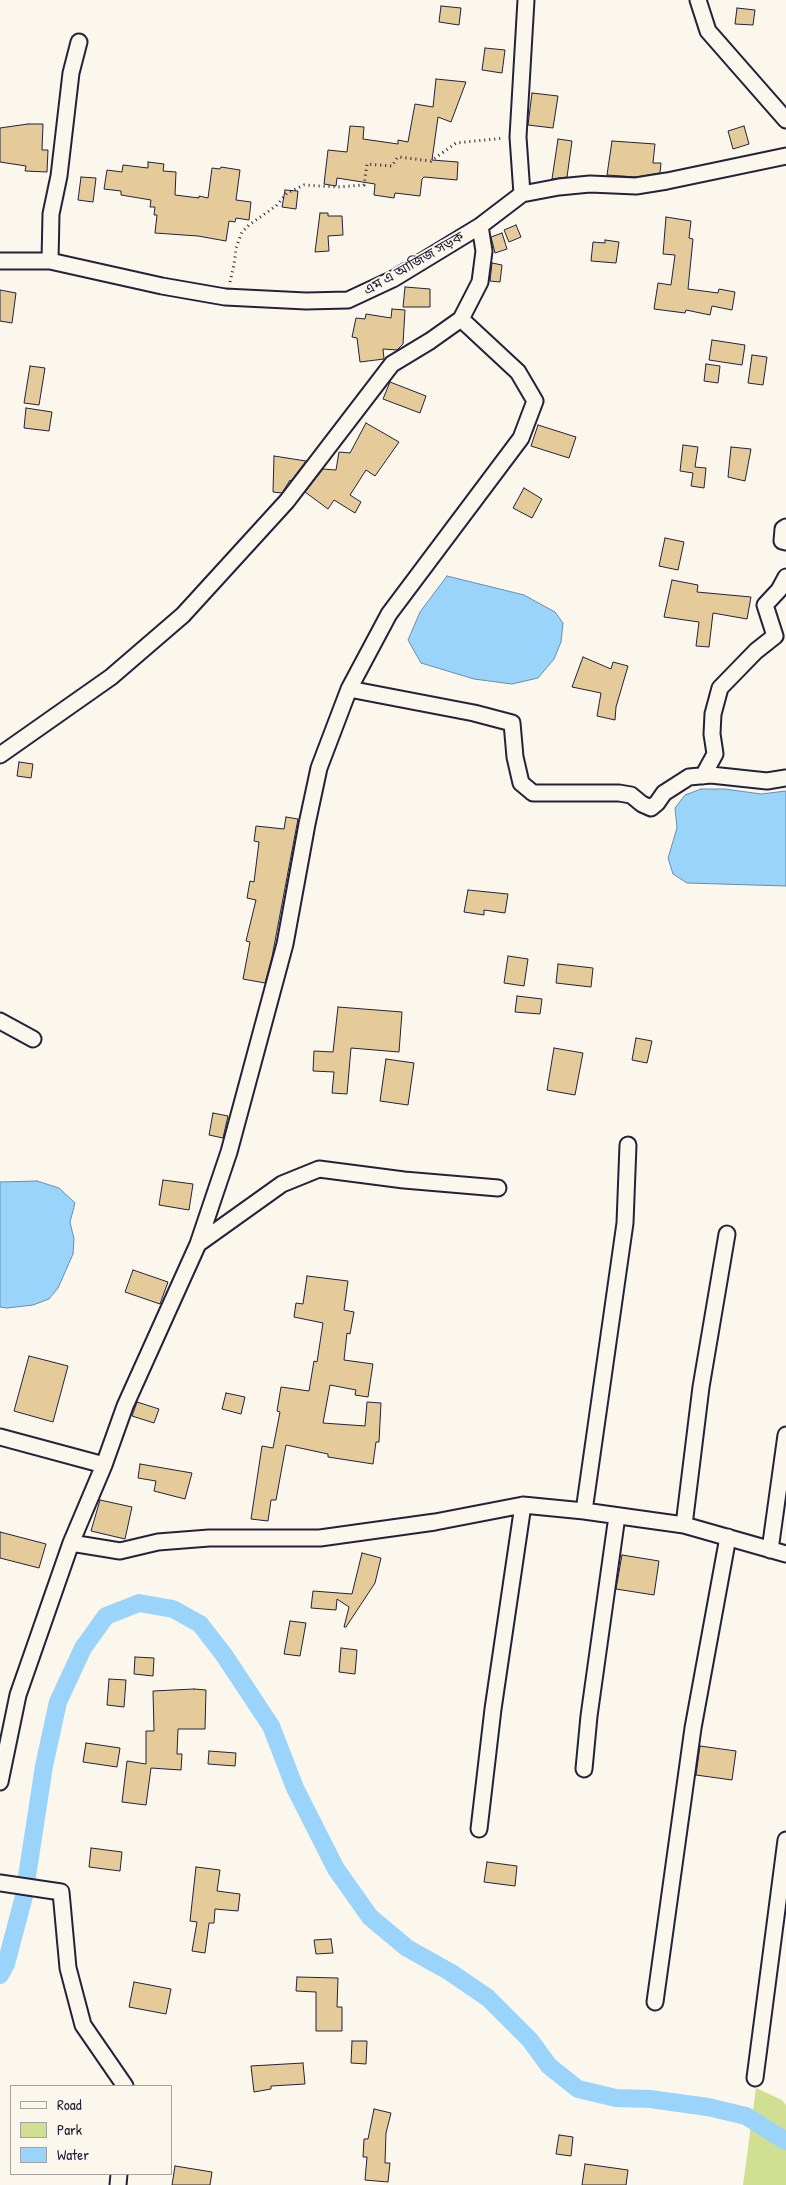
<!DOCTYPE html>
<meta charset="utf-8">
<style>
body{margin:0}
#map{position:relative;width:786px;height:2185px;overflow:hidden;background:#fbf7ec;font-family:"Patrick Hand",sans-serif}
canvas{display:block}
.legend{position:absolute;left:10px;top:2085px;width:162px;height:90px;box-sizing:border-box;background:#fbf7ec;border:1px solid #a4a2a5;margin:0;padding:6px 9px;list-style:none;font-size:15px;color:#22223b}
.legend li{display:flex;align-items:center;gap:10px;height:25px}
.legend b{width:25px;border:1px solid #a4a2a5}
</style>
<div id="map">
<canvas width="786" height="2185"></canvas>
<ul class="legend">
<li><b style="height:6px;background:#fbf7ec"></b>Road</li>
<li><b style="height:14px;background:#d0df92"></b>Park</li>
<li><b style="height:14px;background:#9ad4fa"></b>Water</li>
</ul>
</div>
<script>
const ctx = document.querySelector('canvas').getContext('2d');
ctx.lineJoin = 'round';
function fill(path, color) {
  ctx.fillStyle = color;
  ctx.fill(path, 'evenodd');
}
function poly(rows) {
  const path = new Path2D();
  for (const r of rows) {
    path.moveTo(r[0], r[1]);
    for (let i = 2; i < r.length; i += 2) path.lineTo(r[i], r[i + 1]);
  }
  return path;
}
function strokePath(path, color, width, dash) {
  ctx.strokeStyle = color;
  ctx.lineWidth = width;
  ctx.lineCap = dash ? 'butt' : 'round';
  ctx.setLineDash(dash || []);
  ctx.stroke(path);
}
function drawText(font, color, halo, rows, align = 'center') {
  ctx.font = font + ' "Patrick Hand","Noto Sans Bengali",sans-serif';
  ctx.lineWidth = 4;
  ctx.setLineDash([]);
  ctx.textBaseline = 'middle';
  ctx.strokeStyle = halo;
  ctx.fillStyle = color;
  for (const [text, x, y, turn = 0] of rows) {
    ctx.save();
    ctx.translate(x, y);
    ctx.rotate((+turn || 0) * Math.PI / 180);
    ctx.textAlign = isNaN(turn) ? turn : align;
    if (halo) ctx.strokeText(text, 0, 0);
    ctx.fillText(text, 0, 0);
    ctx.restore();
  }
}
fill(poly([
 [756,2088,782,2100,786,2105,786,2185,743,2185]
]), '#d0df92');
const water = poly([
 [447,576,524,595,555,612,563,623,561,642,554,659,538,678,512,684,474,679,421,663,408,640,420,612,447,576],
 [701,789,725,789,761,794,786,791,786,886,687,883,673,874,668,858,677,828,675,808,685,795,701,789],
 [37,1181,59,1188,75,1203,70,1222,74,1239,73,1254,58,1288,49,1299,33,1305,7,1308,0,1307,0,1182,37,1181]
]);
fill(water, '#9ad4fa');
strokePath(water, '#6a8dae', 1);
strokePath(poly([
 [0,1975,6,1964,24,1896,44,1766,58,1702,83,1648,106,1616,139,1603,173,1609,200,1624,224,1655,271,1726,295,1788,336,1869,370,1917,407,1948,450,1972,488,1998,530,2040,549,2066,578,2089,616,2098,650,2099,708,2107,746,2116,786,2141]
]), '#9ad4fa', 18);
const building = poly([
 [441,6,461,8,459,25,439,22,441,6],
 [737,8,755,10,753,25,735,24,737,8],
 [485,48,505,50,502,73,482,70,485,48],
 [436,79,466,82,451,122,438,117,432,160,458,162,457,180,424,177,422,179,420,196,395,193,394,198,374,195,375,184,337,178,336,186,324,184,328,150,347,152,350,126,364,127,363,139,398,144,398,140,408,142,415,104,433,107,436,79],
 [532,93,558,96,553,128,528,125,532,93],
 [28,124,43,124,42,150,48,150,47,172,25,171,26,166,0,162,0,128,28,124],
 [744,126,749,144,733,149,728,131,744,126],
 [558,139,572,141,567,177,552,179,558,139],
 [612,141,655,144,653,163,661,163,660,173,636,177,607,175,612,141],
 [148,162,164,164,163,171,176,172,175,195,199,198,199,196,208,198,212,168,220,169,221,167,240,170,236,200,251,202,249,220,236,218,235,222,229,221,226,241,198,236,155,233,157,215,154,215,155,207,150,207,151,200,121,195,121,191,104,189,107,170,122,172,123,165,148,168,148,162],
 [81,177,96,178,93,202,78,200,81,177],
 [285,190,298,191,296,209,282,207,285,190],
 [320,213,328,213,328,216,342,216,343,235,328,236,329,251,315,252,320,213],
 [666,217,691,221,689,238,693,239,688,289,718,293,719,289,735,292,732,310,712,306,710,315,686,310,685,313,654,309,658,283,671,285,675,255,663,254,666,217],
 [516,225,521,237,509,242,504,230,516,225],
 [502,233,507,249,495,253,491,237,502,233],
 [605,240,619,242,616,263,591,261,593,242,605,243,605,240],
 [492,263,502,265,500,282,490,281,492,263],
 [405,287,430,289,430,307,403,307,405,287],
 [0,290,16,293,12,323,0,321,0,290],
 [392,309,405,310,403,344,397,350,383,349,384,359,360,362,357,338,352,337,356,318,365,319,366,314,391,318,392,309],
 [712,340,745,345,742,365,709,360,712,340],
 [752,355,767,357,763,385,748,383,752,355],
 [706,364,720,366,718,383,704,381,706,364],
 [30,366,45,368,39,405,24,403,30,366],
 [390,382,426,396,420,413,383,399,390,382],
 [26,408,52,412,49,431,24,428,26,408],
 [366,423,399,442,375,476,366,470,350,495,361,502,355,513,334,500,328,509,305,492,323,469,336,470,339,452,350,453,366,423],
 [538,425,576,437,569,458,531,446,538,425],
 [683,445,698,447,695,467,706,468,704,488,691,486,693,473,680,471,683,445],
 [731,447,751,449,745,481,728,477,731,447],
 [274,456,306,461,291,481,290,480,282,493,273,492,274,456],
 [524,488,542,499,532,518,513,508,524,488],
 [665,538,684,542,678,570,659,566,665,538],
 [672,580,698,585,697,592,751,597,747,619,713,613,709,647,696,646,699,622,664,617,672,580],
 [583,657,611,669,613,662,628,666,616,707,615,720,597,716,601,693,572,687,583,657],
 [19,762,33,764,31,778,17,776,19,762],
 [286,817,298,819,272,957,265,983,243,979,250,942,246,941,256,900,247,898,250,881,254,882,259,842,254,841,256,826,284,829,286,817],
 [468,890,508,894,505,913,484,910,484,915,464,912,468,890],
 [508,956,528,959,524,986,504,983,508,956],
 [558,964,593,968,591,987,556,983,558,964],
 [517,996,542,999,540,1014,515,1012,517,996],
 [338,1007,402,1012,399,1052,351,1048,347,1094,332,1093,334,1072,313,1071,314,1051,333,1052,338,1007],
 [636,1038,652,1041,647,1063,632,1060,636,1038],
 [554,1048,583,1053,575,1095,547,1090,554,1048],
 [386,1059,414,1063,408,1105,380,1101,386,1059],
 [213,1113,228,1116,223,1138,209,1135,213,1113],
 [163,1180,193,1184,189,1210,159,1205,163,1180],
 [133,1270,168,1282,160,1304,125,1292,133,1270],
 [307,1276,348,1281,344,1310,354,1312,350,1334,347,1333,344,1360,373,1364,368,1397,355,1395,356,1390,330,1385,323,1423,365,1426,367,1402,381,1403,379,1442,376,1442,373,1464,328,1457,328,1454,286,1445,276,1500,271,1500,268,1521,251,1519,262,1446,273,1448,280,1412,277,1411,281,1387,309,1391,314,1361,317,1362,323,1323,294,1317,296,1303,303,1304,307,1276],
 [29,1356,68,1366,53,1422,14,1411,29,1356],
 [226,1393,245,1397,241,1414,222,1409,226,1393],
 [137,1402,159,1409,154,1423,132,1416,137,1402],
 [140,1464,192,1473,185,1499,154,1491,156,1481,138,1478,140,1464],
 [100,1500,132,1507,125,1539,91,1531,100,1500],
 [0,1532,46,1544,39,1568,0,1558,0,1532],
 [362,1553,381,1558,375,1583,346,1627,344,1627,349,1607,337,1599,336,1610,311,1608,313,1591,352,1594,362,1553],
 [622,1555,659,1561,654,1595,616,1589,622,1555],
 [290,1621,306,1623,300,1656,284,1654,290,1621],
 [341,1648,357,1650,355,1674,339,1672,341,1648],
 [135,1657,154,1658,153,1676,134,1674,135,1657],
 [109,1679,126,1680,124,1707,107,1705,109,1679],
 [194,1689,206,1690,205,1729,178,1729,177,1754,182,1754,181,1770,151,1768,146,1805,122,1802,127,1761,146,1764,146,1731,154,1731,153,1691,194,1689],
 [86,1743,120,1748,117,1767,83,1762,86,1743],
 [700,1746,736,1751,732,1780,696,1775,700,1746],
 [209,1751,236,1753,235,1766,208,1764,209,1751],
 [91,1848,122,1852,120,1871,89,1867,91,1848],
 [487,1862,517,1866,515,1886,484,1882,487,1862],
 [196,1867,220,1870,217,1891,240,1894,238,1911,215,1909,214,1923,209,1923,205,1953,192,1951,197,1922,190,1921,196,1867],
 [331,1939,333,1953,316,1954,314,1940,331,1939],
 [297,1977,338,1978,337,2007,342,2007,342,2031,316,2031,316,1992,296,1991,297,1977],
 [134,1982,171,1989,166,2014,129,2007,134,1982],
 [352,2041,367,2041,366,2064,351,2063,352,2041],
 [303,2063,305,2084,271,2086,271,2089,254,2092,251,2066,303,2063],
 [374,2109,391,2113,386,2133,385,2163,390,2163,388,2182,365,2180,367,2157,363,2157,364,2139,368,2139,374,2109],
 [559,2135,573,2137,571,2156,556,2154,559,2135],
 [585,2164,628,2170,626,2185,582,2185,585,2164],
 [175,2166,212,2172,210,2185,172,2185,175,2166]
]);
fill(building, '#e5ca9a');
strokePath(building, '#22223b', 1);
const street = poly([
 [698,0,708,31,786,120],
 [522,194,518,137,526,0],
 [0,261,50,261,162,286,225,297,306,301,348,300,393,279,480,226,522,194,559,187,590,184,636,186,667,181,786,156],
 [50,261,51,214,59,176,71,73,79,42],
 [786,527,783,529,782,541,786,542],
 [349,689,474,713,512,723,515,757,521,783,533,793,619,793,631,795,642,804,651,808,657,803,664,793,689,777,711,775,767,781,786,778],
 [0,755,111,677,183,615,287,501,392,364,430,341,461,319,480,282,484,251,480,226],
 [703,776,715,754,712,734,713,714,720,688,756,651,775,636,765,605,779,590,786,577],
 [0,1021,33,1039],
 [198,1244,282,1184,319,1169,404,1180,498,1188],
 [0,1437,104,1465],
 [584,1511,625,1223,628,1145],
 [684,1525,701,1387,727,1234],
 [71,1543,120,1551,158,1542,209,1538,320,1538,435,1522,523,1505,584,1511,684,1525,786,1554],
 [770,1550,786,1435],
 [584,1769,589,1716,617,1516],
 [0,1782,18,1695,71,1543,104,1465,125,1406,198,1244,229,1152,285,944,307,824,319,768,349,689,389,614,521,438,535,401,518,372,461,319],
 [479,1829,493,1709,523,1505],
 [0,1883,61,1892,68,1968,83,2025,125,2086],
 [655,2002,693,1728,728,1537],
 [755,2078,786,1840],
 [118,2185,119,2174]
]);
strokePath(street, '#22223b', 19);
strokePath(poly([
 [230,282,234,265,236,248,242,232,249,225,276,206,287,193,304,185,337,187,364,185,367,164,392,166,397,158,399,157,431,161,456,143,504,138]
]), '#22223b', 3, [1, 4]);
strokePath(street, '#fbf7ec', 15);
drawText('14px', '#22223b', '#fbf7ec', [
 ["এম এ আজিজ সড়ক",414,264,-30]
]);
</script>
